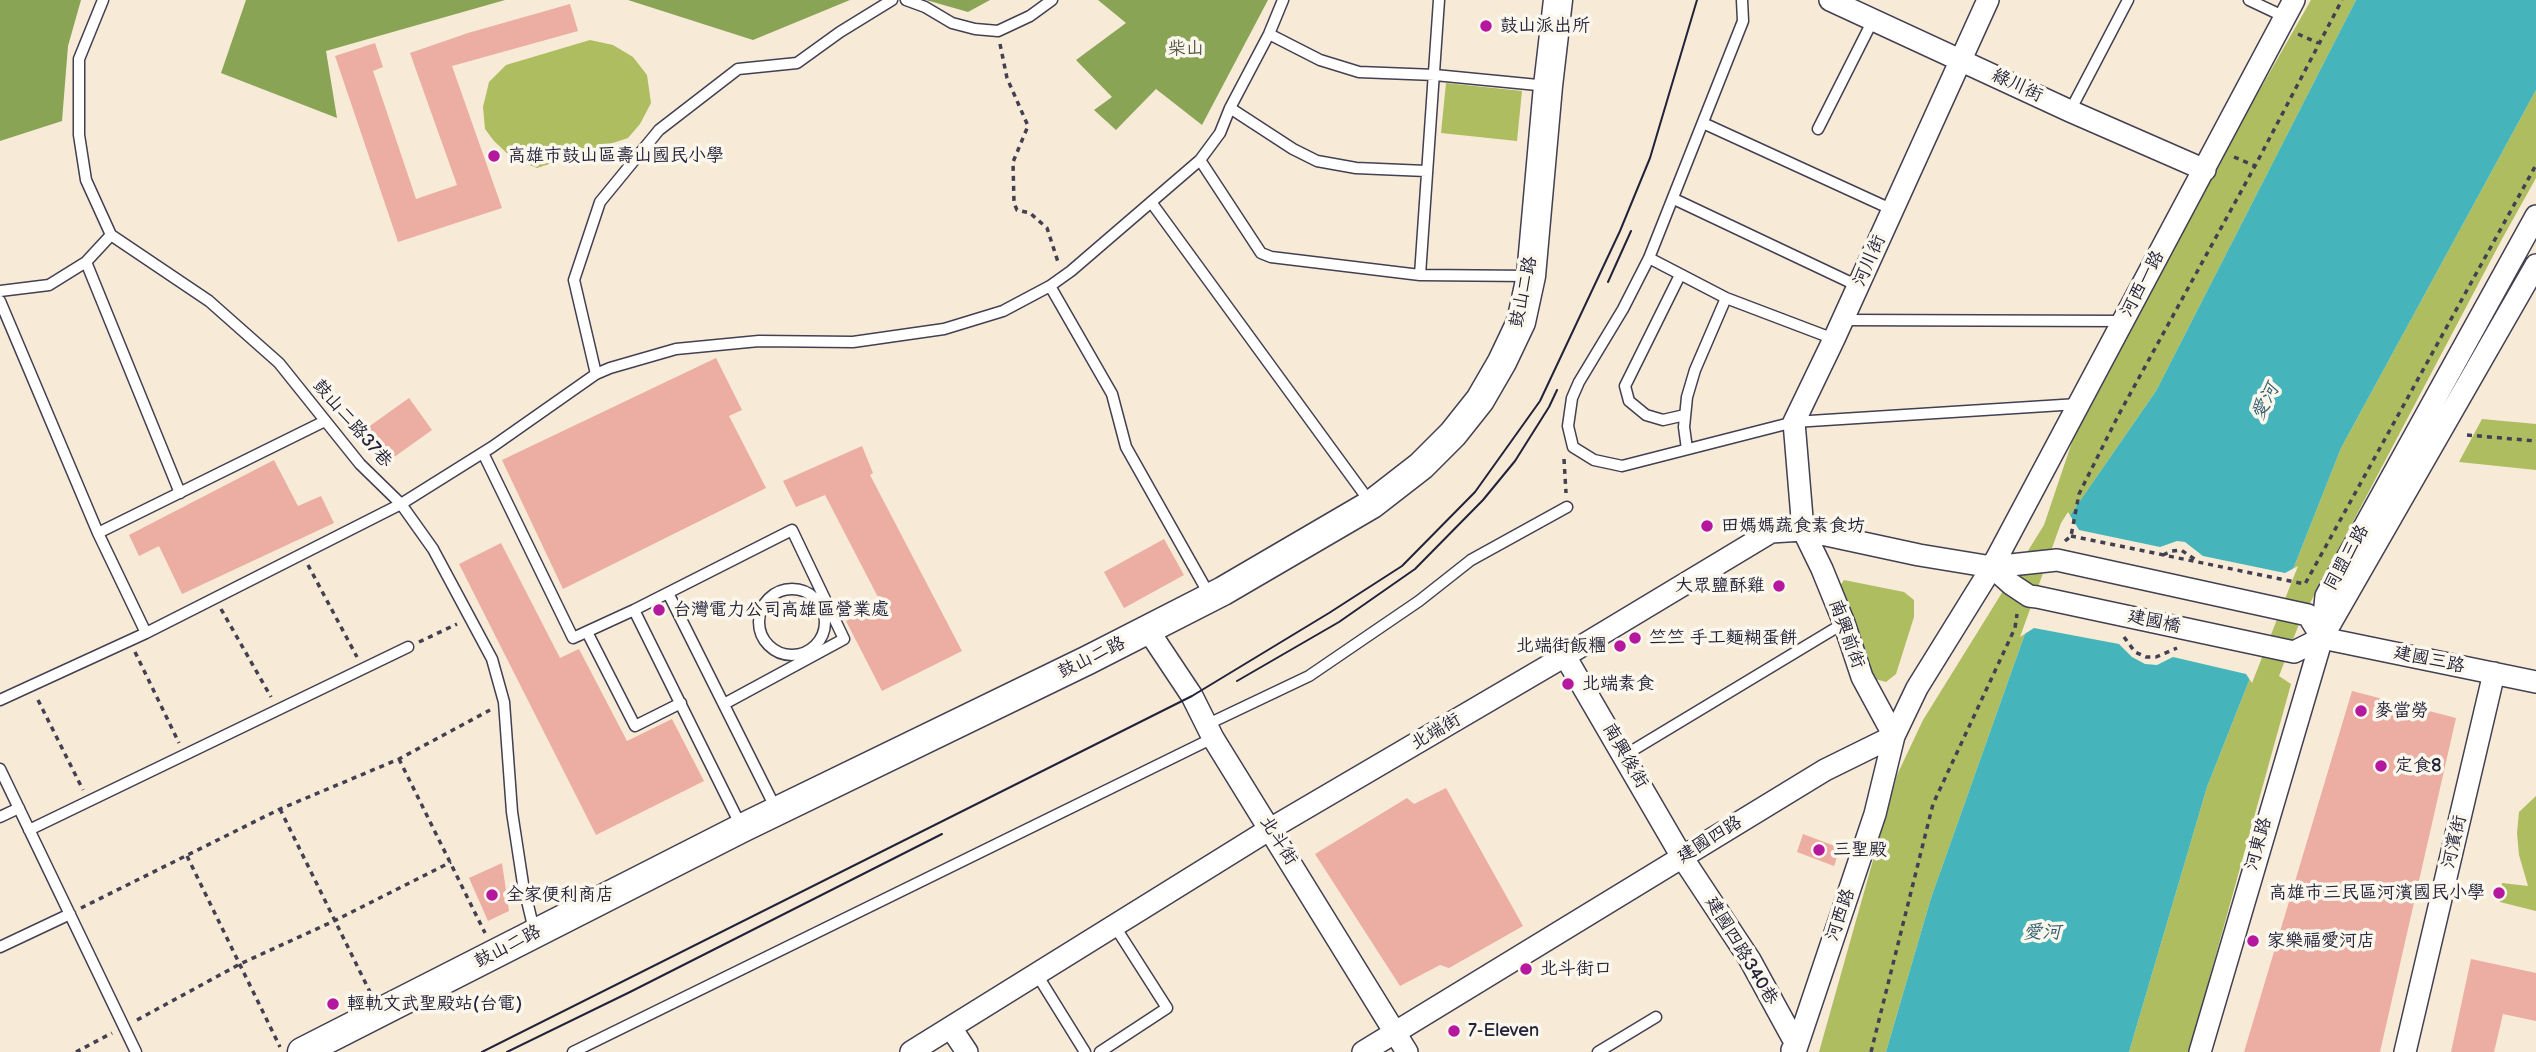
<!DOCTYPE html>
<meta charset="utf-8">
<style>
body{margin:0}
canvas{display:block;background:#f7ead6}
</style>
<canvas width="2536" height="1052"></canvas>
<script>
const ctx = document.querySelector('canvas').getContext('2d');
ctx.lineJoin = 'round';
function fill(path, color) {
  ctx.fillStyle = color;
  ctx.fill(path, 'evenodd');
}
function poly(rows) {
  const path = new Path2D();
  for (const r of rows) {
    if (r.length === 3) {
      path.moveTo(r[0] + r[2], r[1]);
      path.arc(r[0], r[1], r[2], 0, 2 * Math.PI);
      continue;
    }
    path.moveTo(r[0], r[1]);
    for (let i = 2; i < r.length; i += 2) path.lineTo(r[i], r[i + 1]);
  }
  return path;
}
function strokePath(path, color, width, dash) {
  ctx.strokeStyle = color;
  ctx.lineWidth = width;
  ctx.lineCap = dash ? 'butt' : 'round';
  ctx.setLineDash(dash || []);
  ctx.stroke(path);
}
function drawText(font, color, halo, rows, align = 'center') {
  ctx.font = font + ' "Balsamiq Sans","LXGW WenKai TC",sans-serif';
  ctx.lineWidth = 7;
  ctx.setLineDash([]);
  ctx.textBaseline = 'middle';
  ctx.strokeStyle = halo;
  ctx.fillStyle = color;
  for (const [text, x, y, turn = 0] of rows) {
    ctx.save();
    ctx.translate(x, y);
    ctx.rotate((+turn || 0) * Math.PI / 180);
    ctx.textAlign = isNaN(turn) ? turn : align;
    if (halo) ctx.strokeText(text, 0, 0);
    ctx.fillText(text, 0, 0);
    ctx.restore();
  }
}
fill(poly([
 [2311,0,2356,0,2156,391,2064,524,1931,898,1886,1052,1819,1052,1897,775,1923,720,2044,525,2072,442,2092,400,2222,156],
 [590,40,613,45,633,57,647,75,651,103,640,124,628,138,537,168,512,158,494,141,485,129,483,107,489,82,506,65],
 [1446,83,1522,91,1517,141,1441,133],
 [2536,90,2536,178,2502,239,2299,624,2279,676,2291,684,2189,1052,2129,1052,2207,787,2341,448],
 [2482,419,2536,424,2536,470,2459,462],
 [1844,580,1904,592,1914,600,1914,617,1896,674,1886,682,1875,679,1840,586],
 [2536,796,2536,911,2500,902,2502,883,2528,886,2519,855,2517,833,2519,812]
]), '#adbd60');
fill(poly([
 [0,0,81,0,68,46,62,121,0,141],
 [246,0,505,0,326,51,337,118,221,73],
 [628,0,850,0,753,40],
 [926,0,990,0,968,12],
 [1098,0,1268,0,1202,125,1156,89,1116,130,1094,110,1112,97,1076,60,1126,23]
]), '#8aa456');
fill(poly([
 [2356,0,2536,0,2536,90,2341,448,2207,787,2129,1052,1886,1052,1931,898,2064,524,2156,391]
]), '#45b5bb');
fill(poly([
 [2068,512,2079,530,2160,547,2177,541,2185,542,2203,556,2285,573,2298,566,2252,683,2246,674,2173,657,2157,665,2145,664,2132,657,2119,644,2034,628,2020,637,2061,523]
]), '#f7ead6');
fill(poly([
 [570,4,578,31,452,66,502,208,398,242,335,56,375,43,383,67,373,71,416,199,457,185,410,53,468,33],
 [716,358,742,410,729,416,766,488,563,589,502,460],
 [409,398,432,430,390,460,367,428],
 [862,446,873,473,870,475,962,651,882,691,846,621,881,603,825,495,796,507,783,481],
 [274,460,298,506,321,496,334,523,182,594,159,546,139,556,129,535],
 [1164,539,1184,575,1124,608,1104,572],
 [501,543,560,658,579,649,627,741,672,719,704,781,596,835,459,564],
 [2352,691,2456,718,2380,1052,2244,1052],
 [1446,788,1523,926,1449,968,1440,965,1400,986,1315,854,1407,798,1414,804],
 [1803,834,1840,848,1834,866,1797,852],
 [502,863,509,911,488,921,469,878],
 [2471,959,2536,973,2536,1021,2503,1014,2494,1052,2451,1052]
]), '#ecada2');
const lane = poly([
 [103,0,79,59,79,135,86,180,111,235,209,301,279,363,360,464,401,504,433,549,492,659,504,702,512,812,523,884,534,930],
 [906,0,925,7,952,23,975,29,998,31,1030,16,1052,0],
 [2249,0,2285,17],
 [1269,34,1320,60,1359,72,1435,75,1548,86],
 [1230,108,1293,149,1317,161,1356,168,1426,171],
 [2070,111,2128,0],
 [1703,123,1893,210],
 [1818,129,1873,20],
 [1200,160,1261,253,1271,257,1420,275,1530,276],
 [1674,199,1858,286],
 [1151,202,1370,502],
 [1649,258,1743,21,1742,0],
 [86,262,180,493],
 [1420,275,1439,0],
 [1680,275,1625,386,1629,401,1646,415,1663,420,1685,415],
 [1050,286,1112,394,1126,447,1210,596],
 [0,291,49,285,86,262,111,235],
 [0,301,98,533,146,633],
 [1843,320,2123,321],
 [1834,339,1726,298,1649,258,1623,309,1579,382,1572,398,1568,426,1573,447,1594,460,1622,466,1794,422,2078,404],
 [596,374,574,280,600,202,659,130,738,69,797,63,840,32,892,0],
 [1687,449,1684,427,1687,397,1695,370,1726,298],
 [483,453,573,638,634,610,792,530,844,639,724,704],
 [98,533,325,421],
 [792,622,33],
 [668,593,776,809],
 [634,610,742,828],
 [587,632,635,726,681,703],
 [0,700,146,633,401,504,492,447,596,374,610,368,676,349,759,341,853,342,944,329,1003,311,1050,286,1071,271,1200,160,1220,133,1230,108,1269,34,1283,0],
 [1206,725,1309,676,1419,601,1471,560,1567,507],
 [1625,755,1844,623],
 [0,769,136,1052],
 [0,817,19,808],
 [29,830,408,647],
 [0,947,70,914],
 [1036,973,1085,1052],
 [573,1052,1213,738],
 [1100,1052,1167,1008,1114,925],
 [1598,1052,1656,1017]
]);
const street = poly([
 [1830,0,2070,111,2205,170],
 [1992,567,2011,584,2029,596,2037,597,2294,652,2322,638,2536,682],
 [2323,625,2326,596,2536,216],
 [1148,630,1192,696,1213,738,1407,1052],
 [1565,656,1682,857,1750,960,1797,1046,1792,1050],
 [1894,736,1862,677,1844,623,1822,569,1803,530,1794,422,1834,339,1988,0],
 [951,1028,967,1052],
 [911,1052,1270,829,1565,656,1771,532,1803,530,1919,555,1992,567,2057,560,2308,615,2322,638],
 [1363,1052,1825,770,1894,736],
 [1795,1052,1875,814,1894,736,1917,688,1992,567,2294,0],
 [2200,1052,2322,638,2536,265],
 [2405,1052,2494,673]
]);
const secondary = poly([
 [302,1052,742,828,1088,660,1223,591,1372,504,1421,466,1453,434,1480,400,1502,362,1521,322,1531,276,1548,86,1558,0]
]);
strokePath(lane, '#424052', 13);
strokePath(street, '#424052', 24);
strokePath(secondary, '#424052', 31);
strokePath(poly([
 [2298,34,2318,43],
 [1000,44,1007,78,1028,126,1013,162,1014,203,1017,210,1030,213,1047,228,1058,262],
 [2234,157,2255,166],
 [2467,435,2536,441],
 [1564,459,1566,493],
 [2071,536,2305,584,2536,165],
 [2065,541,2071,536,2079,494,2118,416,2255,166,2342,0],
 [2163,555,2172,551,2181,550,2196,560],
 [308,565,357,657],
 [221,609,271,697],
 [2124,637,2135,652,2146,657,2156,657,2177,648],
 [419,642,457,624],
 [135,652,179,743],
 [38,700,83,790],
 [399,759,485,933],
 [280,809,370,992],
 [187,856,280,1047],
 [81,908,280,809,399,759,490,710],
 [137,1020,240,964,334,921,451,862],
 [76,1052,112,1033],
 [1871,1052,1933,804,2015,628,2017,614]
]), '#424052', 3.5, [5, 5]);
strokePath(lane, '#fff', 10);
strokePath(street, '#fff', 21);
strokePath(secondary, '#fff', 28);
strokePath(poly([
 [1608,282,1631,231],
 [1237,681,1339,622,1415,569,1483,500,1515,461,1549,407,1557,390],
 [482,1052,1192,696,1329,613,1402,566,1475,492,1540,401,1620,231,1650,158,1697,0],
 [507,1052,630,992,942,834]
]), '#22223b', 2);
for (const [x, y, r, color] of [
 [1486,26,7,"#b5179e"],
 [494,156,7,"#b5179e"],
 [1707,526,7,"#b5179e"],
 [1779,586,7,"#b5179e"],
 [659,610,7,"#b5179e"],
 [1635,638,7,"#b5179e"],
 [1620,646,7,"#b5179e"],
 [1568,684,7,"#b5179e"],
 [2361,711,7,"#b5179e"],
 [2381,766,7,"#b5179e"],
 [1819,850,7,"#b5179e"],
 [2499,893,7,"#b5179e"],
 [492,895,7,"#b5179e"],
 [2253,941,7,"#b5179e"],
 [1526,969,7,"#b5179e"],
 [333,1004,7,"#b5179e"],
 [1454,1031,7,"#b5179e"]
]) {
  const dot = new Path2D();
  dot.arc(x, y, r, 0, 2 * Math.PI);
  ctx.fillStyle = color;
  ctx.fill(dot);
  strokePath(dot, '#fbf7ec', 2.5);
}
drawText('18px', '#22223b', '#fbf7ec', [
 ["鼓山派出所",1500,26],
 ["高雄市鼓山區壽山國民小學",508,156],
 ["田媽媽蔬食素食坊",1721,526],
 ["大眾鹽酥雞",1765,586,"right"],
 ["台灣電力公司高雄區營業處",673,610],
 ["竺竺 手工麵糊蛋餅",1649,638],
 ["北端街飯糰",1606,646,"right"],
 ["北端素食",1582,684],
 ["麥當勞",2375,711],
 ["定食8",2395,766],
 ["三聖殿",1833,850],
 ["高雄市三民區河濱國民小學",2485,893,"right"],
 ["全家便利商店",506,895],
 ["家樂福愛河店",2267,941],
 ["北斗街口",1540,969],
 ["輕軌文武聖殿站(台電)",347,1004],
 ["7-Eleven",1468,1031]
], 'left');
drawText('18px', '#535848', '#fbf7ec', [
 ["柴山",1186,49]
]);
drawText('18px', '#22223b', '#fbf7ec', [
 ["綠川街",2017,86,25],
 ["河川街",1870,261,-66],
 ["河西一路",2143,284,-62],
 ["鼓山二路",1524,292,-78],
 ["鼓山二路37巷",352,424,49],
 ["同盟三路",2347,558,-61],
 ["建國橋",2154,622,12],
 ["南興前街",1846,634,70],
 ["鼓山二路",1092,658,-26],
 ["建國三路",2429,660,12],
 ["北端街",1436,732,-30],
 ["南興後街",1625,756,60],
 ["建國四路",1710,840,-32],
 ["北斗街",1278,841,58],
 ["河濱街",2455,842,-77],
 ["河東路",2259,844,-74],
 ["河西路",1841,915,-71],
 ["鼓山二路",508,947,-27],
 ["建國四路340巷",1741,951,59]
]);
drawText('italic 19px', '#305d6e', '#fbf7ec', [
 ["愛河",2266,402,-63],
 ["愛河",2042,933]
]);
</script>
